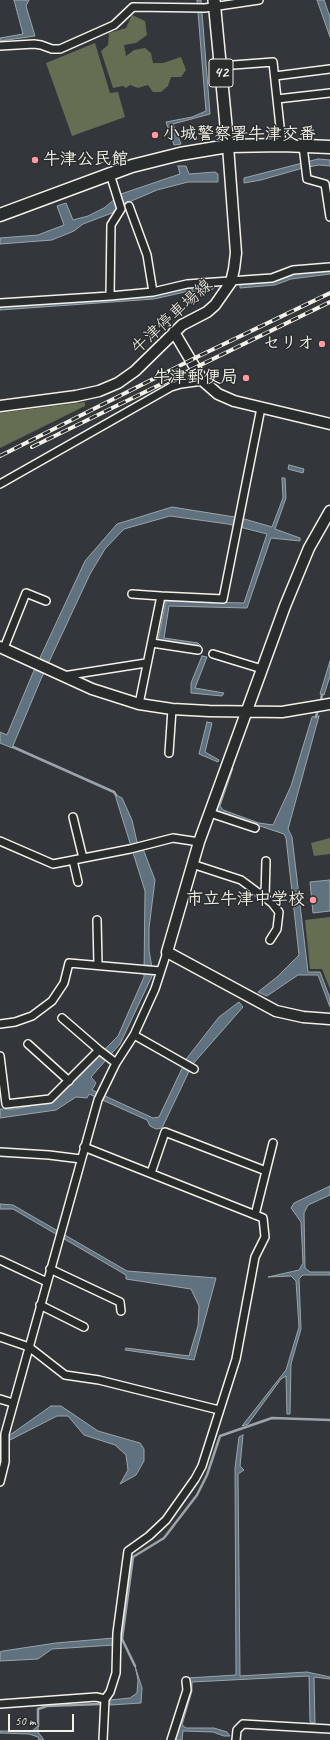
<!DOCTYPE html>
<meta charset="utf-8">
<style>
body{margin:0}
#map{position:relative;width:330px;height:1740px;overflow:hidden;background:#33373c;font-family:Caveat,sans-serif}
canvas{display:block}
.scale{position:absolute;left:8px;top:1714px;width:66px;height:18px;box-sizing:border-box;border:2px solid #f4f1e8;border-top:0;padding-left:5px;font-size:12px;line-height:14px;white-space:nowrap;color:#f4f1e8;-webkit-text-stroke:3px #2a2d2e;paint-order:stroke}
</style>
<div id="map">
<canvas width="330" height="1740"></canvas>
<div class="scale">50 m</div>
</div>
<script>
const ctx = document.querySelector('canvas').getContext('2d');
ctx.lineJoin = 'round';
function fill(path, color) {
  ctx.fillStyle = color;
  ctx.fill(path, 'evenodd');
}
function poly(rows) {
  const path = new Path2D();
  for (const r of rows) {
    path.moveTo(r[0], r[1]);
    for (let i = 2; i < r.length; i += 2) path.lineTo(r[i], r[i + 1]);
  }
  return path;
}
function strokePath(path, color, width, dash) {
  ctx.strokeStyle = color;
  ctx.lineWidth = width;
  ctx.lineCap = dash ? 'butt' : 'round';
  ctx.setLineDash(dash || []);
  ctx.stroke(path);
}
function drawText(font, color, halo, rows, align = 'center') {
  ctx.font = font + ' Caveat,"Klee One",sans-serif';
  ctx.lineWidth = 3;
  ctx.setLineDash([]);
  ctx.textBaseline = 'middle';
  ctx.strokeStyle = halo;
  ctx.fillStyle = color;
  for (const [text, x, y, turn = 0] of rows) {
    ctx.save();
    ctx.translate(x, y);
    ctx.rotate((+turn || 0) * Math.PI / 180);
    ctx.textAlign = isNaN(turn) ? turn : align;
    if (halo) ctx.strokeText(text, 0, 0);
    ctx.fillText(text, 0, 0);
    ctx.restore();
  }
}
fill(poly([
 [132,15,145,21,147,35,136,43,124,45,126,56,134,50,145,48,151,53,153,63,163,63,181,57,186,70,181,77,171,77,168,86,161,92,153,92,148,85,138,88,130,85,126,88,123,86,113,88,101,51,108,45,109,33,126,28],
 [95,43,110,93,118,92,125,117,72,136,46,63],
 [85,402,85,406,0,448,0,413],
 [330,838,330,854,314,856,311,843],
 [330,917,330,989,322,969,310,969,305,920]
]), '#656d52');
const water = poly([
 [14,0,29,0,26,6,35,36,0,41,0,38,23,34,14,0],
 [197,0,201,0,210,114,173,124,181,144,174,145,166,122,192,117,206,111,197,0],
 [317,0,324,0,330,17,330,37,317,0],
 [318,159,330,160,330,166,319,165,303,168,261,180,244,183,244,178,318,159],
 [178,166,186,166,189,174,215,172,218,174,218,182,188,182,157,190,122,205,112,213,83,224,74,231,52,240,0,244,0,238,38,235,64,225,57,206,66,203,73,220,88,216,104,208,121,194,180,174,178,166],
 [330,269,330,274,291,279,275,285,240,288,240,284,274,281,294,273,330,269],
 [213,286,213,289,185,292,154,299,0,310,0,306,152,296,184,289,213,286],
 [289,465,304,469,303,473,288,469,289,465],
 [282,478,285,478,286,498,275,529,300,538,300,541,271,538,247,608,169,606,164,638,198,643,201,646,197,649,158,640,166,601,244,603,267,534,228,524,170,516,124,529,105,549,90,574,41,679,12,748,0,743,0,732,7,735,32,675,85,561,117,524,172,507,241,518,272,527,283,498,282,478],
 [202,656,207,657,195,688,224,693,222,696,191,693,191,683,202,656],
 [330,661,330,676,324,695,320,694,330,661],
 [319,716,288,829,292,837,308,972,320,972,330,998,330,1007,318,975,298,975,267,996,258,992,277,977,299,955,286,838,284,834,218,812,216,808,231,767,233,768,220,806,223,810,259,823,273,825,291,786,312,717,319,716],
 [207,722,212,723,205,752,219,760,218,762,199,754,207,722],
 [116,795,122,798,132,820,137,842,143,849,155,880,149,928,149,950,153,974,120,1044,91,1077,96,1083,92,1090,153,1118,159,1117,187,1058,219,1017,239,1002,243,1007,192,1065,162,1128,156,1129,150,1126,147,1120,89,1094,87,1098,76,1097,56,1110,0,1118,0,1109,15,1109,54,1101,118,1036,144,977,145,891,116,798,116,795],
 [330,880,330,911,313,913,310,882,330,880],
 [330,1186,330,1195,308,1205,304,1213,305,1268,310,1272,330,1272,330,1275,303,1275,299,1279,301,1329,291,1364,290,1414,287,1414,286,1376,281,1379,248,1424,242,1426,286,1370,299,1327,296,1281,291,1276,268,1277,299,1270,303,1263,301,1222,291,1208,294,1203,330,1186],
 [0,1204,13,1205,127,1271,216,1278,194,1360,125,1350,126,1348,189,1356,198,1326,199,1306,191,1289,126,1279,126,1275,13,1209,0,1209,0,1204],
 [51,1406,61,1406,98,1431,140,1443,144,1449,144,1461,136,1475,120,1484,128,1470,126,1455,115,1445,84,1435,68,1416,57,1416,10,1440,0,1442,0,1439,10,1435,51,1406],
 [243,1435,240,1466,244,1470,238,1474,240,1676,307,1672,330,1677,330,1679,314,1677,315,1723,310,1722,309,1676,192,1682,192,1691,182,1725,186,1728,214,1728,227,1732,230,1736,224,1736,213,1732,183,1731,182,1740,175,1740,190,1691,188,1678,236,1675,235,1468,239,1437,243,1435],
 [114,1638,114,1645,52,1649,38,1659,0,1661,0,1652,3,1651,56,1643,114,1638],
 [135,1666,142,1688,141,1703,110,1705,110,1700,130,1698,137,1693,138,1680,135,1666],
 [38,1726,38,1732,44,1740,39,1740,38,1737,29,1734,0,1733,0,1731,32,1731,38,1726]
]);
fill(water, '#60727f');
strokePath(water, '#9ba5a9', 1);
strokePath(poly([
 [320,704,322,695],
 [316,717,318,709],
 [13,747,114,792,116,795],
 [117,1639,122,1639,133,1557,164,1538,197,1495,207,1475,220,1436,272,1418,330,1420],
 [122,1639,135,1666],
 [38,1726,38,1709,47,1706,101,1704]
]), '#9ba5a9', 2.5);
const street = poly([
 [0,46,34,44,41,45,52,49,60,49,114,25,133,7,205,8,259,0],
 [220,66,273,62,282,145],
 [275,76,330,69],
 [277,99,330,93],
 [303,146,307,179,325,184,330,217],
 [110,174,121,209,111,225,110,296],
 [129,206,147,255,153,292],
 [0,303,110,296,153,292,187,284,272,278,293,270,330,267],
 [0,484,171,387,181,384,203,381],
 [132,594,161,596],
 [152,643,198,650],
 [4,648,26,593,46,601],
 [213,654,262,669],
 [63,676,146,663],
 [139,704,161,596,223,599,261,408],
 [169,753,172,709],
 [210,813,255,828],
 [73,817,83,858],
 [0,841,53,864,130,849,173,838,199,842],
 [73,860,78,882],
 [192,864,241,880,272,903,279,912,277,929,270,940],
 [265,897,266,861],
 [97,920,98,965],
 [62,1018,99,1050,116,1063],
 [0,1024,15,1022,32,1016,52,1001,64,983,69,963,160,971],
 [134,1035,194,1069],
 [28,1044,69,1081],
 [0,1056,6,1104,50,1099,99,1050],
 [84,1147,263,1218,265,1237,255,1257,236,1359,202,1466,195,1479,166,1520,149,1536,128,1551,117,1633,116,1673,110,1692,105,1699,103,1740],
 [0,1152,49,1155,81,1159],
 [151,1173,165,1132,266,1171],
 [255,1215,273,1143],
 [0,1260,47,1282],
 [50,1269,120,1302,121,1311],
 [40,1305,84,1327],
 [0,1337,29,1347,65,1375,99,1380,219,1410],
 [0,1399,13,1403],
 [0,1482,5,1462,5,1434,98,1100,116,1063,134,1035,155,989,167,952],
 [0,1704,96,1697,105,1699],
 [171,1740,187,1690,186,1681],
 [236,1740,237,1730,243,1724,330,1729]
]);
const secondary = poly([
 [174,332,203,381,218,394,234,401,330,424],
 [0,406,76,396,99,391,118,383,135,371,182,325,207,312,215,305,231,282,234,269,236,253,228,146],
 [330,511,309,548,285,606,199,842,167,952,276,1011,303,1017,330,1019],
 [0,647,92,689,139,704,172,709,209,711,282,712,330,704]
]);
const primary = poly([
 [214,0,228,146]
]);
const highway = poly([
 [0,215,132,166,180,154,228,146,282,145,330,147]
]);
strokePath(street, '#f4f1e8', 10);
strokePath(secondary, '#f4f1e8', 13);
strokePath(primary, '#f4f1e8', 14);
strokePath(highway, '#f4f1e8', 15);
strokePath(street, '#2a2d2e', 7);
strokePath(secondary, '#2a2d2e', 10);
strokePath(primary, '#2a2d2e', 11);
strokePath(highway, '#2a2d2e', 12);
const rail = poly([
 [32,447,330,302],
 [0,456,197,357,330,293]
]);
strokePath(rail, '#f4f1e8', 4);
strokePath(rail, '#2a2d2e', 2.5, [8]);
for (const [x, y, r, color] of [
 [155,135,4,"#ff9aa2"],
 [35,160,4,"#ff9aa2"],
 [322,344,4,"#ff9aa2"],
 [246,378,4,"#ff9aa2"],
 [313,900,4,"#ff9aa2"]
]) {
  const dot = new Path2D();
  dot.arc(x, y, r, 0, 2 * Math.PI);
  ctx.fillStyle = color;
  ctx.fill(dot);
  strokePath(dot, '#2a2d2e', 1.5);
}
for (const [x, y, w] of [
 [221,73,24]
]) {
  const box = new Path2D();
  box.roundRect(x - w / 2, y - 14, w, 28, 3);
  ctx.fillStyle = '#2a2d2e';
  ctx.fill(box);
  strokePath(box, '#f4f1e8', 1);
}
drawText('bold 16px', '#f4f1e8', null, [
 ["42",221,73]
]);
drawText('bold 17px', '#f4f1e8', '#2a2d2e', [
 ["小城警察署牛津交番",163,135,"left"],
 ["牛津公民館",43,160,"left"],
 ["セリオ",314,344],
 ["牛津郵便局",238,378],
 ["市立牛津中学校",305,900]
], 'right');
drawText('17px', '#f4f1e8', '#2a2d2e', [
 ["牛津停車場線",172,317,-42]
]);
</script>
